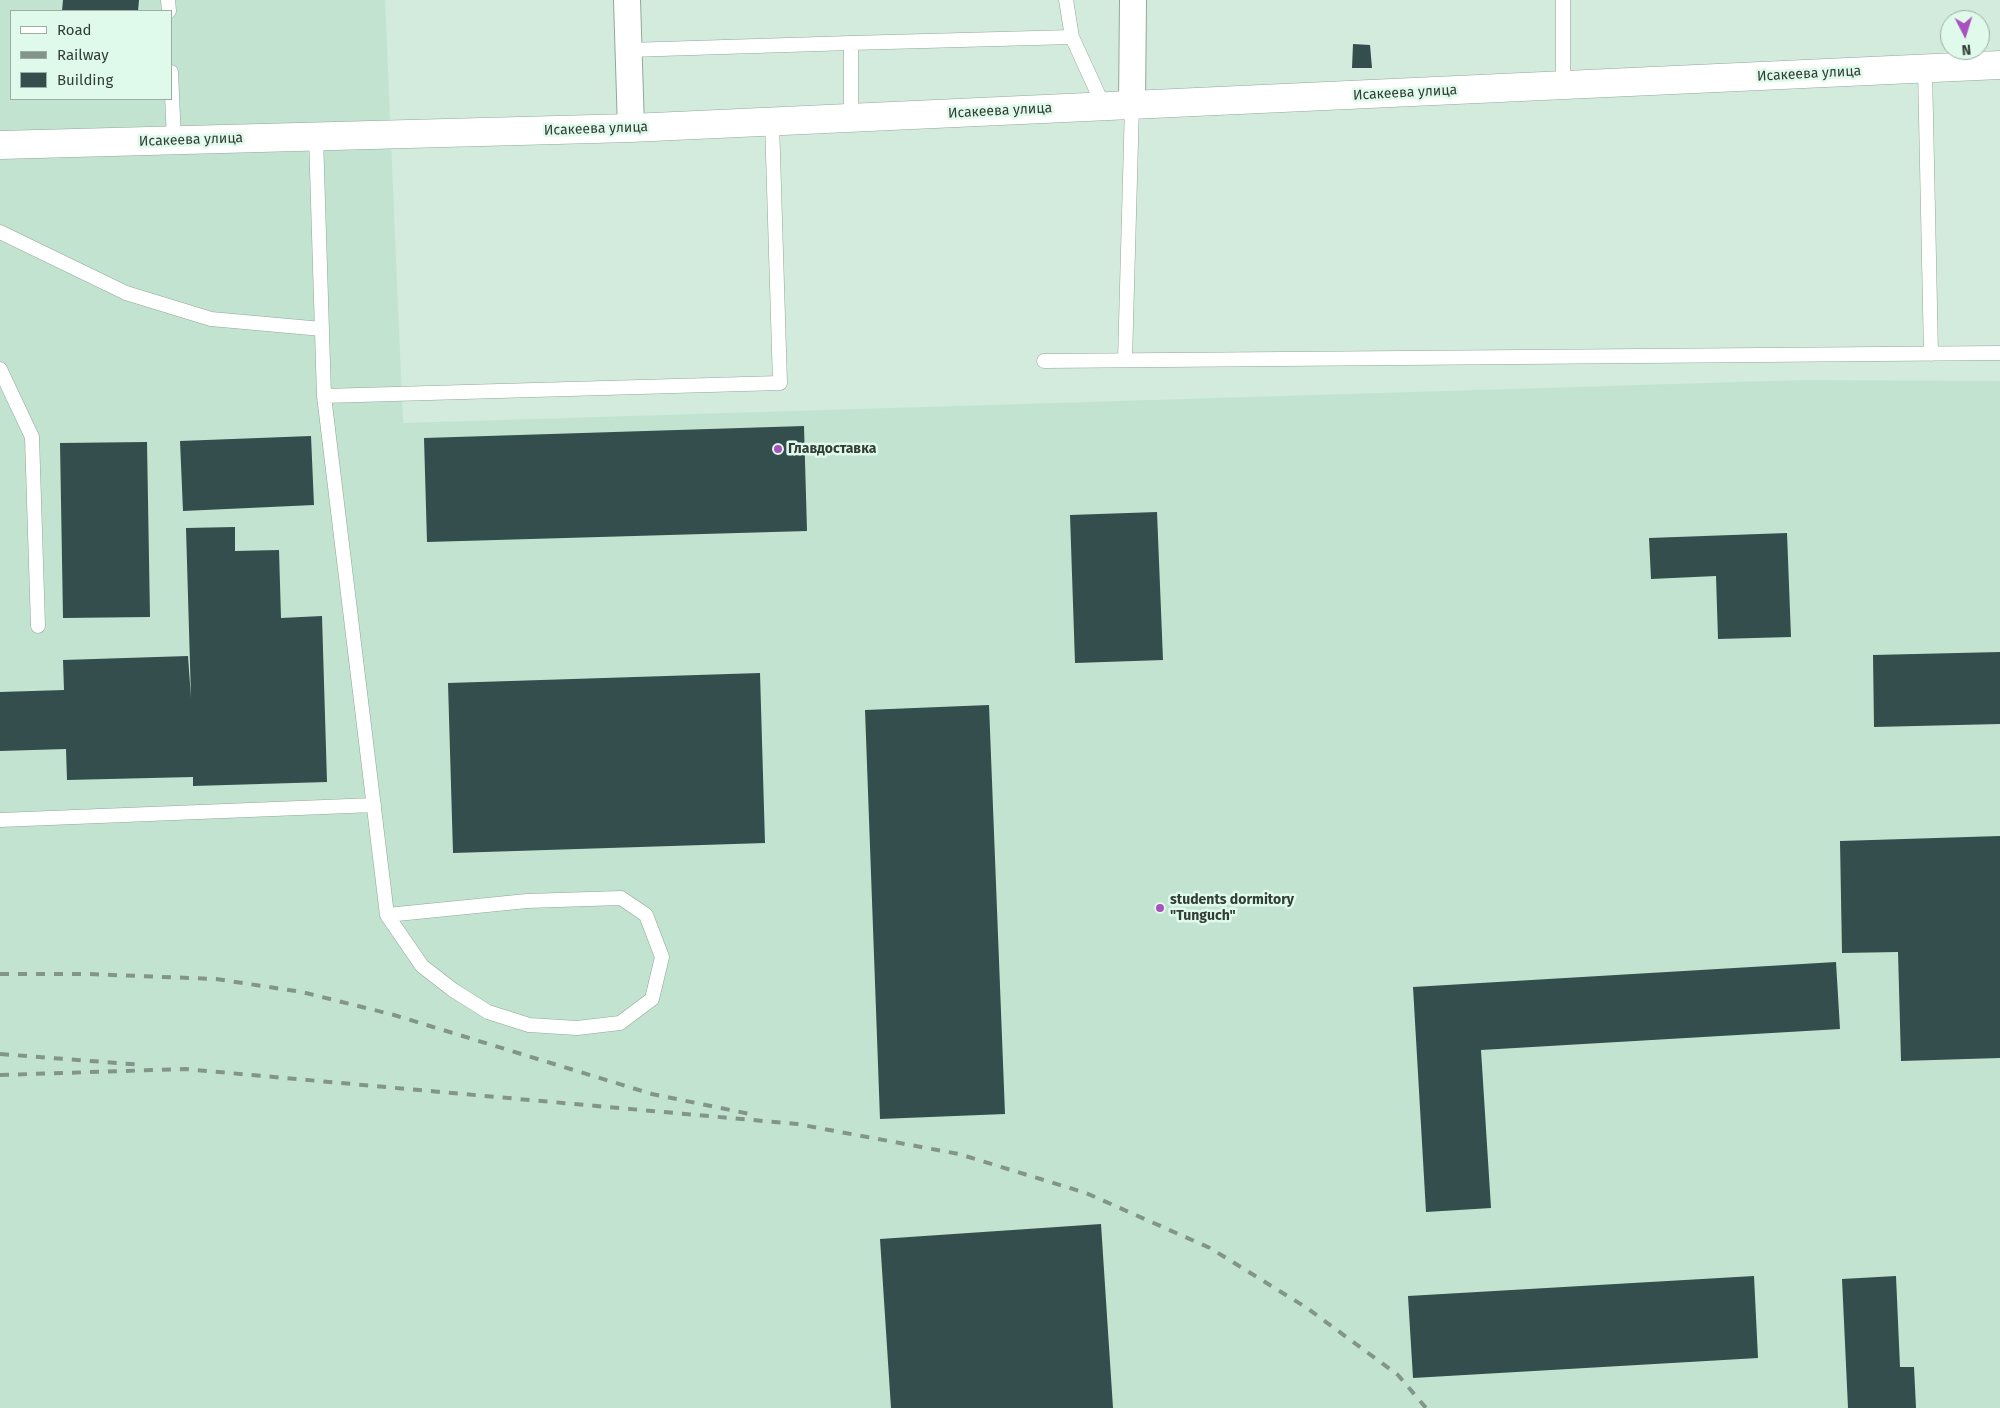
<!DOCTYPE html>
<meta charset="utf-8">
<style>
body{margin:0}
#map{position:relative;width:2000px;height:1408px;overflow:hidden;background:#d2ebdd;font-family:"Fira Sans",sans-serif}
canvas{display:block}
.legend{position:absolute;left:10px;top:10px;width:162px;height:90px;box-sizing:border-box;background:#dff9ea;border:1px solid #9aaea3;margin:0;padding:6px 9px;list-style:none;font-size:15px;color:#333d38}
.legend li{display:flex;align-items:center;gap:10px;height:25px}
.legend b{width:25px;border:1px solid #9aaea3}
.north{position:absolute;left:1940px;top:10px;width:50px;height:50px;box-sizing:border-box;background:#dff9ea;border:1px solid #9aaea3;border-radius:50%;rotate:175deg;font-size:14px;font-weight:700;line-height:20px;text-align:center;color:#333d38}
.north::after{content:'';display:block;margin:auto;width:18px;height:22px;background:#a851bf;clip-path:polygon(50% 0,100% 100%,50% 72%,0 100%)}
</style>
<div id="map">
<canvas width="2000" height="1408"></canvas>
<ul class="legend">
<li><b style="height:6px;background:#fff"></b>Road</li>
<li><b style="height:6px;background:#83958b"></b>Railway</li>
<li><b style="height:14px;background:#334e4d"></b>Building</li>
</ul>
<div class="north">N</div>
</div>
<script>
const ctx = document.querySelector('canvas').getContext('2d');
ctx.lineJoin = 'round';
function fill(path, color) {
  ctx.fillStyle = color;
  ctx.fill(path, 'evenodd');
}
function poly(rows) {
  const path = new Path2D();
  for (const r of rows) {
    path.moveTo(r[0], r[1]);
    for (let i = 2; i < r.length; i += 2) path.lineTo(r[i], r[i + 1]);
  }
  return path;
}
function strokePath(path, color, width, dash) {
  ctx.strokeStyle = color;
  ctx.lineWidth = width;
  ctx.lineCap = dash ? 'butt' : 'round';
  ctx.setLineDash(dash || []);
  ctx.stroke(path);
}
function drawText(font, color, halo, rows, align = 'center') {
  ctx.font = font + ' "Fira Sans",sans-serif';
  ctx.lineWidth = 5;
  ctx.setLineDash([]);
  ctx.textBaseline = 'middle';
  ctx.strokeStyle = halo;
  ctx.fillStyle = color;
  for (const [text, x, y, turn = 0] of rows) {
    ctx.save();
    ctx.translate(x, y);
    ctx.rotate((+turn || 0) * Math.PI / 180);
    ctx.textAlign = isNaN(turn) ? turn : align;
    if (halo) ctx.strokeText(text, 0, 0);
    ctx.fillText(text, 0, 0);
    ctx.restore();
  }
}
fill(poly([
 [0,0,385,0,403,423,1804,380,2000,381,2000,1408,0,1408],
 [11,11,171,11,171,99,11,99]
]), '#c2e3d0');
fill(poly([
 [63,0,139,0,138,11,62,11],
 [1353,44,1370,45,1372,68,1352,68],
 [804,426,807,531,427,542,424,438],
 [311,436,314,505,183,511,180,441],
 [147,442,150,617,63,618,60,443],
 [1157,512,1163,660,1075,663,1070,515],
 [235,527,235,551,279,550,281,618,322,616,327,782,193,786,193,777,67,780,66,749,0,751,0,692,64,690,63,660,188,656,191,698,186,528],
 [1787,533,1791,637,1718,639,1716,576,1651,579,1649,538],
 [2000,652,2000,724,1874,727,1873,655],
 [760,673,765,843,453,853,448,683],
 [989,705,1005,1114,880,1119,865,710],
 [2000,836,2000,1058,1901,1061,1898,952,1842,953,1840,841],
 [1836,962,1840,1029,1481,1050,1491,1208,1426,1212,1413,987],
 [1101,1224,1113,1408,891,1408,880,1239],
 [1754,1276,1758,1358,1413,1378,1408,1296],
 [1896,1276,1900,1367,1914,1367,1916,1408,1848,1408,1842,1279]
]), '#334e4d');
const lane = poly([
 [168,0,169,11],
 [1066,0,1072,37],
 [629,50,851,43],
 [1925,69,1931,354],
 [171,72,174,140],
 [1563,86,1563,0],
 [851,118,851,43,1072,37,1104,107],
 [316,137,324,396,780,383,772,122],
 [0,232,126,293,211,319,322,329],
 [1125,360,1132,105],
 [1044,361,2000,353],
 [0,369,32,437,38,626],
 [324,396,387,915,527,901,621,898,646,915,662,957,652,999,620,1023,577,1028,529,1025,488,1012,453,990,422,966,387,915],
 [0,820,374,805]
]);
const street = poly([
 [627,0,631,128],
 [1132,105,1133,0]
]);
const secondary = poly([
 [0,145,631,128,2000,65]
]);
strokePath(lane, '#90a89a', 15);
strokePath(street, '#90a89a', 28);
strokePath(secondary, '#90a89a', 29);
strokePath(lane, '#fff', 14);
strokePath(street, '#fff', 26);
strokePath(secondary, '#fff', 28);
strokePath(poly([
 [0,974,87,974,216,979,302,992,394,1015,652,1094,750,1114],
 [0,1054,143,1065],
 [0,1075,185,1069,797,1124,959,1154,1086,1193,1210,1248,1307,1308,1398,1375,1426,1408]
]), '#83958b', 4, [9, 9]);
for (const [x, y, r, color] of [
 [778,449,5,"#a851bf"],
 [1160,908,5,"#a851bf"]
]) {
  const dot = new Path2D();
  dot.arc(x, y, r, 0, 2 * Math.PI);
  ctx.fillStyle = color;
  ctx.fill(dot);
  strokePath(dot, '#dff9ea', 2);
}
drawText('14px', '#333d38', '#dff9ea', [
 ["Исакеева улица",1809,74,-3],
 ["Исакеева улица",1405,93,-3],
 ["Исакеева улица",1000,111,-3],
 ["Исакеева улица",596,129,-2],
 ["Исакеева улица",191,140,-2]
]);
drawText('bold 14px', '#333d38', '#dff9ea', [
 ["Главдоставка",788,449],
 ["students dormitory",1170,900],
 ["\"Tunguch\"",1170,916]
], 'left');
</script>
